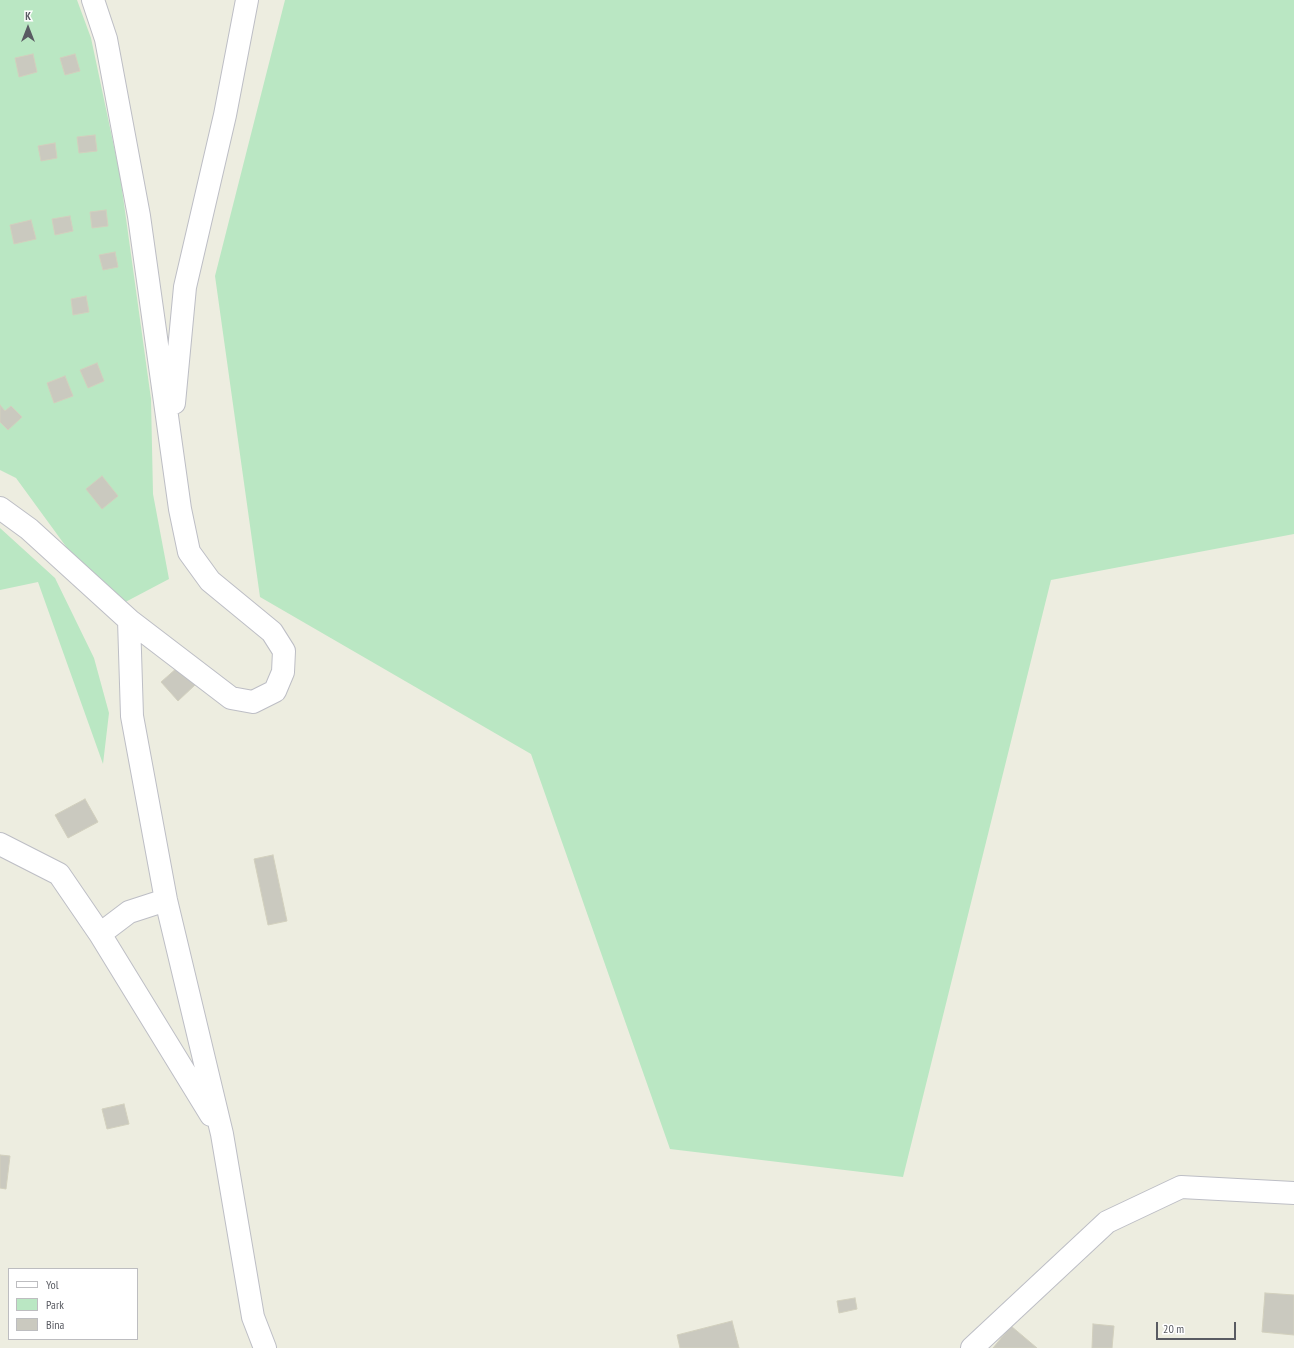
<!DOCTYPE html>
<style>
body{margin:0}
#map{position:relative;width:1294px;height:1348px;overflow:hidden;background:#edede0;font-family:"PT Sans Narrow",sans-serif}
canvas{display:block}
.legend{position:absolute;left:8px;top:1268px;width:130px;height:72px;box-sizing:border-box;background:#fff;border:1px solid #bdbdc0;margin:0;padding:5px 7px;list-style:none;font-size:12px;color:#595b62}
.legend li{display:flex;align-items:center;gap:8px;height:20px}
.legend b{width:20px;border:1px solid #bdbdc0}
.north{position:absolute;left:8px;top:8px;width:40px;height:40px;-webkit-text-stroke:3px #fff;paint-order:stroke;rotate:0deg;font-size:11px;font-weight:700;line-height:16px;text-align:center;color:#595b62}
.north::after{content:'';display:block;margin:auto;width:14px;height:18px;background:#595b62;clip-path:polygon(50% 0,100% 100%,50% 72%,0 100%)}
.scale{position:absolute;left:1156px;top:1322px;width:80px;height:18px;box-sizing:border-box;border:2px solid #595b62;border-top:0;padding-left:5px;font-size:12px;line-height:14px;white-space:nowrap;color:#595b62;-webkit-text-stroke:3px #fff;paint-order:stroke}
</style>
<div id="map">
<canvas width="1294" height="1348"></canvas>
<ul class="legend">
<li><b style="height:5px;background:#fff"></b>Yol</li>
<li><b style="height:11px;background:#bae7c3"></b>Park</li>
<li><b style="height:11px;background:#cac9bf"></b>Bina</li>
</ul>
<div class="north">K</div>
<div class="scale">20 m</div>
</div>
<script>
const ctx = document.querySelector('canvas').getContext('2d');
ctx.lineJoin = 'round';
function fill(path, color) {
  ctx.fillStyle = color;
  ctx.fill(path, 'evenodd');
}
function poly(rows) {
  const path = new Path2D();
  for (const r of rows) {
    path.moveTo(r[0], r[1]);
    for (let i = 2; i < r.length; i += 2) path.lineTo(r[i], r[i + 1]);
  }
  return path;
}
function strokePath(path, color, width, dash) {
  ctx.strokeStyle = color;
  ctx.lineWidth = width;
  ctx.lineCap = dash ? 'butt' : 'round';
  ctx.setLineDash(dash || []);
  ctx.stroke(path);
}
fill(poly([
 [0,0,77,0,91,38,120,175,151,399,153,494,169,579,114,608,78,563,16,478,0,470],
 [285,0,1294,0,1294,534,1051,580,903,1177,670,1149,531,754,260,597,215,276],
 [0,528,55,578,94,658,109,713,103,764,38,582,0,590]
]), '#bae7c3');
const building = poly([
 [33,54,37,72,19,77,15,58,33,54],
 [75,54,80,71,65,75,60,58,75,54],
 [95,135,97,151,79,153,77,137,95,135],
 [55,143,57,158,41,161,38,146,55,143],
 [106,210,108,226,92,228,90,212,106,210],
 [70,216,73,231,55,235,52,219,70,216],
 [31,220,36,239,14,244,10,225,31,220],
 [115,252,118,267,103,270,99,255,115,252],
 [86,296,89,312,73,315,71,299,86,296],
 [97,363,104,381,88,388,80,370,97,363],
 [65,376,73,396,54,403,47,383,65,376],
 [0,405,5,411,11,406,22,417,8,430,0,422,0,405],
 [102,476,118,496,102,509,86,489,102,476],
 [178,667,195,685,178,701,161,682,178,667],
 [85,799,98,822,68,838,55,815,85,799],
 [273,855,287,921,268,925,254,859,273,855],
 [124,1104,129,1124,107,1129,102,1109,124,1104],
 [0,1155,10,1156,6,1189,0,1188,0,1155],
 [1265,1293,1294,1295,1294,1335,1262,1332,1265,1293],
 [855,1298,857,1309,839,1313,837,1301,855,1298],
 [732,1321,739,1348,680,1348,677,1335,732,1321],
 [1093,1324,1114,1326,1112,1348,1092,1348,1093,1324],
 [1011,1326,1037,1348,993,1348,1011,1326]
]);
fill(building, '#cac9bf');
strokePath(building, '#d2d0be', 1);
const minor = poly([
 [93,0,106,39,139,216,180,509,189,552,210,581,272,632,284,651,283,672,275,691,253,702,231,698,129,620,132,716,166,900,222,1134,253,1317,265,1348],
 [174,403,185,287,225,115,247,0],
 [0,508,29,529,129,620],
 [0,844,59,874,100,934,211,1115],
 [100,934,129,912,166,900],
 [972,1348,1107,1222,1181,1187,1294,1193]
]);
strokePath(minor, '#bdbec5', 24);
strokePath(minor, '#fff', 22);
</script>
